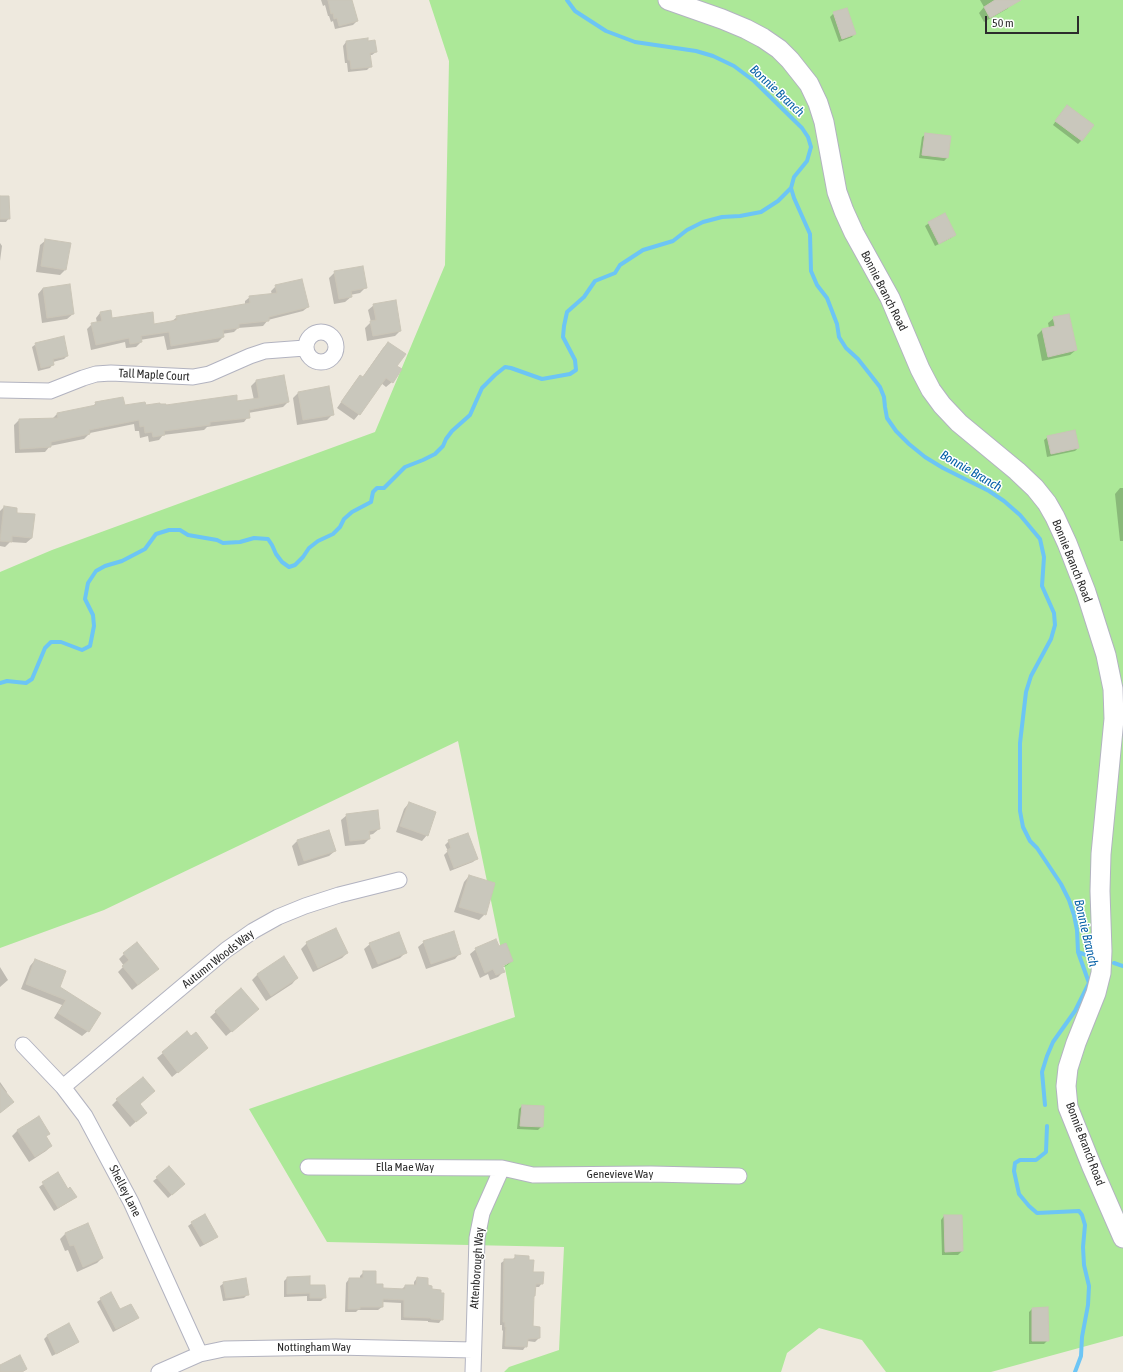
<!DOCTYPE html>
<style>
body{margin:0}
#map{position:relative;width:1123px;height:1372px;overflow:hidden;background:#eee9de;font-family:"Asap Condensed",sans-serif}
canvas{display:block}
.scale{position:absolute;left:985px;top:16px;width:94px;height:18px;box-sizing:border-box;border:2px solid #2c2c2c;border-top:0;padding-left:5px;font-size:12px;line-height:14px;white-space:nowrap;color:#2c2c2c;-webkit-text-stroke:3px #fff;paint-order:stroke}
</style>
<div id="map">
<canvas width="1123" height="1372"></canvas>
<div class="scale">50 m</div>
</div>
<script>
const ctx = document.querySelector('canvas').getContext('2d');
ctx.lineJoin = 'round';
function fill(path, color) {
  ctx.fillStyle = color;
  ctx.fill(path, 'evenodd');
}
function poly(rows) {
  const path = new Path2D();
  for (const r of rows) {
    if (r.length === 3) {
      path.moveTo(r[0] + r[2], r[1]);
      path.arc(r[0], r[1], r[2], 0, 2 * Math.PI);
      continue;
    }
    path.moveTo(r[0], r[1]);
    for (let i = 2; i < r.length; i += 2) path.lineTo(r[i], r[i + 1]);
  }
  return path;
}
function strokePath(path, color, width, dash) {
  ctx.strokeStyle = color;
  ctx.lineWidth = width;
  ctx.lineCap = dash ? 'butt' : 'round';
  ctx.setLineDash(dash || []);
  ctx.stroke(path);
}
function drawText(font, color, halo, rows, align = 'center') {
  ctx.font = font + ' "Asap Condensed",sans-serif';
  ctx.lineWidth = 3;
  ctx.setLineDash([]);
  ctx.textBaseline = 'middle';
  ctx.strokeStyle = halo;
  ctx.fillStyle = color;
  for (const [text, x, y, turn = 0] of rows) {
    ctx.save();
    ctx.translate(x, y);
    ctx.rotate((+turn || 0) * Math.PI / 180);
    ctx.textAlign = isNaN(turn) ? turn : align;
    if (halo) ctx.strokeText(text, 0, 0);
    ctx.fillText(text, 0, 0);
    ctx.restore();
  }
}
fill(poly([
 [429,0,1123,0,1123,1336,991,1372,886,1372,862,1340,819,1328,787,1353,781,1372,504,1372,509,1367,559,1350,564,1247,327,1242,249,1109,515,1017,458,741,104,910,0,948,0,572,52,550,375,432,445,265,449,61]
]), '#ace898');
fill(poly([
 [321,0,351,0,357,21,353,25,335,29,333,21,331,22,329,16,328,16,325,5,323,6],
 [980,0,1010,0,1012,4,1007,9,984,22,979,13,984,7],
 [834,13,855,33,852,37,839,42,830,17],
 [346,42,368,42,376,52,372,55,369,55,371,66,367,70,348,72,347,63,345,63,343,46],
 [1064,109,1082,140,1078,144,1053,125],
 [926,134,947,158,944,161,919,158,922,137],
 [0,197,9,218,6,222,0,222],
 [929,223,955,234,951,238,935,246,925,226],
 [46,240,65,270,60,275,36,272,40,245],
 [0,243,2,246,0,261],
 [335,272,365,288,360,293,350,295,351,297,345,302,334,304,329,278],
 [276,286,308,307,303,311,268,320,263,326,238,328,234,332,222,334,223,337,218,342,167,350,164,336,140,340,141,342,136,347,126,348,125,342,91,350,87,329,92,324,97,323,96,318,100,313,112,319,154,325,171,322,177,317,245,304,245,301,250,297,272,295,271,291],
 [43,288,73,314,67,319,42,323,38,294],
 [374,305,400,331,395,336,367,341,365,328,371,322,368,310],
 [1054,318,1076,350,1070,355,1042,361,1037,335,1042,330,1049,328,1048,323],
 [388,343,396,366,392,382,386,387,381,383,359,414,354,420,337,408,355,382,360,376,362,378,383,348],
 [36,344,67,356,64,359,53,362,53,364,50,368,38,371,32,347],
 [284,376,288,402,283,407,248,413,248,417,244,422,207,427,204,430,163,435,159,440,149,442,148,436,140,438,139,431,135,431,134,424,90,433,84,439,50,446,45,452,15,453,14,425,19,420,52,419,57,414,92,407,96,403,124,406,165,406,237,402,254,400,251,386,256,381],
 [328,387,333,414,327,420,297,425,293,398,298,393],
 [1048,437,1078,448,1075,451,1047,457,1044,440],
 [1120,488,1123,488,1123,541,1120,541,1115,494],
 [4,507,16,514,32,538,26,543,10,542,5,547,0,546,0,511],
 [409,803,427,835,422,841,396,832,404,809],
 [347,815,379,829,373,834,369,835,369,839,364,844,345,846,341,820],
 [298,840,335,851,329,856,298,866,292,846],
 [449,841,477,858,473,862,450,871,444,855,448,851,445,845],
 [469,876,485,914,479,920,454,912,464,882],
 [424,942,460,953,455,959,426,969,418,947],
 [307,943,347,953,342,958,313,972,301,949],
 [370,944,405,953,400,958,372,969,364,949],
 [498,947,512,961,506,966,502,968,503,972,498,977,490,980,488,974,480,978,470,954,476,949],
 [507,963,507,965,498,968],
 [124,954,152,974,132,990,118,972,124,966,119,959],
 [283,958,297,978,292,984,266,1001,252,980,257,975],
 [35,960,59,987,88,1031,82,1036,54,1018,62,1005,21,989,30,966],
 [0,967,8,980,0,987],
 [241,990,252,1014,226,1036,210,1017],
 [187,1033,191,1037,207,1048,172,1077,157,1058],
 [0,1082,7,1092,6,1094,12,1102,0,1113],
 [117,1100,139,1105,140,1118,130,1127,112,1105],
 [522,1106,542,1126,538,1130,517,1129,519,1109],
 [38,1117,49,1133,45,1137,51,1146,46,1151,29,1162,12,1136,17,1131],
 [57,1174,72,1200,54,1211,39,1187],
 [157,1178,180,1188,168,1198,153,1181],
 [944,1216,961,1216,962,1251,958,1255,942,1255,941,1220],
 [192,1223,216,1236,213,1240,200,1247,188,1226],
 [88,1224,102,1258,97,1263,77,1272,68,1250,65,1251,60,1239,65,1234],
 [516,1256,542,1283,539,1287,535,1287,534,1296,533,1297,532,1327,539,1338,535,1342,527,1341,526,1346,523,1350,502,1349,503,1331,502,1330,502,1325,500,1325,501,1263,505,1260,512,1260],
 [364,1272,375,1285,382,1289,401,1290,405,1286,414,1286,414,1282,417,1278,427,1286,442,1319,439,1323,428,1322,428,1321,401,1320,401,1303,382,1302,382,1307,378,1310,358,1310,356,1312,345,1312,346,1283,349,1279,360,1279,360,1276],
 [287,1278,309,1286,325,1297,321,1301,307,1301,307,1296,284,1297,284,1281],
 [224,1283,248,1294,244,1298,223,1301,220,1286],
 [101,1299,120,1311,137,1318,134,1321,113,1332,97,1302],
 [1032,1309,1048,1340,1044,1344,1029,1344,1029,1312],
 [69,1325,78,1342,74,1345,52,1356,44,1339,47,1336]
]), '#0003');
strokePath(poly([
 [567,0,575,11,606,31,635,42,696,51,713,56,734,66,754,81,802,128,808,137,811,147,807,161,794,177,791,188,794,198,810,234,811,271,817,285,827,298,837,324,839,337,846,348,858,359,880,387,884,397,885,407,887,418,896,431,909,444,925,457,943,468,989,491,1004,501,1020,515,1040,539,1044,557,1042,586,1054,613,1055,625,1051,639,1031,676,1026,692,1020,743,1020,811,1023,827,1030,841,1037,848,1061,884,1069,900,1074,915,1077,930,1078,952,1089,983,1075,1011,1053,1042,1047,1056,1042,1072,1045,1105],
 [0,683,7,681,26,683,32,679,45,648,51,642,61,642,82,650,90,646,94,626,93,615,85,599,88,583,96,571,105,566,122,561,145,549,156,534,169,530,180,530,188,535,217,540,223,543,240,542,254,538,268,539,272,545,276,554,282,562,289,567,295,565,303,557,309,548,318,541,333,534,340,527,344,519,352,512,371,502,373,492,377,488,384,488,405,467,423,460,435,454,443,446,446,439,452,431,470,415,482,388,495,375,505,367,511,368,542,379,570,374,576,370,575,360,563,337,564,326,567,312,584,297,595,281,615,273,620,265,643,250,673,241,687,230,703,222,722,217,740,216,761,212,778,201,791,188],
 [1078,952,1089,956],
 [1114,963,1123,966],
 [1047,1126,1046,1152,1036,1160,1020,1160,1015,1163,1014,1171,1019,1194,1029,1206,1037,1213,1079,1211,1082,1215,1085,1225,1083,1247,1084,1265,1089,1286,1088,1305,1082,1337,1081,1356,1075,1372]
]), '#6cc5f5', 4);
const building = poly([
 [328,0,352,0,358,21,339,26,337,18,334,19,333,13,331,14,328,0],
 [995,0,1021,0,990,18,984,7,995,0],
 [847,8,856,34,842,39,833,12,847,8],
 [368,38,368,41,375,40,377,52,370,53,372,67,351,69,350,60,348,60,346,41,368,38],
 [1067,105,1094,125,1082,141,1055,121,1067,105],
 [925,133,951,136,948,158,922,155,925,133],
 [0,196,9,196,10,219,0,219,0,196],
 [945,213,956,235,939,244,928,222,945,213],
 [45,239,71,243,66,270,41,266,45,239],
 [363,266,367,288,351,291,352,297,339,299,334,271,363,266],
 [302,279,309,307,269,317,269,321,239,324,239,328,223,330,224,337,171,346,169,332,141,336,142,342,130,344,129,338,96,345,91,323,102,321,100,312,111,310,112,318,153,312,154,324,177,320,176,316,250,303,249,296,277,293,275,285,302,279],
 [70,284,74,314,47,318,43,288,70,284],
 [396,300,401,331,373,336,370,321,376,320,373,304,396,300],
 [1069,314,1077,350,1048,357,1042,329,1055,326,1053,317,1069,314],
 [64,336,68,356,53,359,54,365,41,368,35,343,64,336],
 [388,342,406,354,397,366,402,369,393,383,386,378,360,415,341,402,360,375,363,377,388,342],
 [284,375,289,402,249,410,250,418,210,422,210,425,164,431,165,435,153,437,152,432,145,433,144,426,140,427,139,420,89,430,90,434,51,442,51,447,20,449,19,419,58,418,57,413,96,405,95,402,123,397,125,405,145,402,146,405,160,403,160,404,166,404,166,405,237,395,237,401,259,398,256,380,284,375],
 [329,386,334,415,303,420,298,392,329,386],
 [1075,430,1079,448,1051,454,1047,436,1075,430],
 [4,506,17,508,17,513,35,514,32,538,12,536,12,542,0,541,4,506],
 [409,802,436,812,428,836,400,826,409,802],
 [378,810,380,829,369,831,370,839,350,841,346,814,378,810],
 [329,830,336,851,304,861,297,840,329,830],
 [468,833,478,859,454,868,447,850,451,848,448,840,468,833],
 [469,875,495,883,486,915,459,907,469,875],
 [336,928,348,953,318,968,306,942,336,928],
 [454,931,461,954,431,964,423,941,454,931],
 [399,932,407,953,378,964,369,943,399,932],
 [496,939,499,946,506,943,513,961,502,966,505,972,496,975,493,969,485,973,475,948,496,939],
 [137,942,159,969,138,985,122,966,129,960,123,953,137,942],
 [284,956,298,978,271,996,257,974,284,956],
 [35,959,66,971,60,987,101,1013,89,1032,58,1013,66,1000,26,984,35,959],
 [241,988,259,1009,232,1032,215,1011,241,988],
 [187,1031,191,1036,196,1032,208,1048,178,1073,162,1052,187,1031],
 [143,1077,155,1091,140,1104,147,1113,136,1122,116,1099,143,1077],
 [0,1085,14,1102,0,1113,0,1085],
 [522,1105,544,1106,543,1127,520,1126,522,1105],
 [39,1116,50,1134,46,1136,52,1146,35,1157,17,1130,39,1116],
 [169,1166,185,1184,172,1195,156,1177,169,1166],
 [58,1172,68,1189,70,1187,77,1197,58,1208,42,1182,58,1172],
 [205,1214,218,1237,204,1244,191,1222,205,1214],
 [944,1215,962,1215,963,1251,945,1252,944,1215],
 [88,1223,103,1258,83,1267,74,1245,70,1246,65,1233,88,1223],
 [515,1255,529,1256,529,1260,534,1260,533,1272,544,1272,543,1284,536,1284,535,1296,534,1296,533,1326,540,1327,540,1338,528,1339,527,1347,505,1346,506,1327,505,1327,505,1322,503,1322,504,1259,515,1259,515,1255],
 [363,1271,376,1271,376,1284,383,1284,383,1288,405,1289,405,1285,416,1285,417,1277,428,1278,428,1285,432,1286,432,1289,441,1290,441,1293,444,1293,443,1320,431,1319,431,1318,404,1317,404,1300,383,1299,383,1307,360,1307,360,1309,348,1309,349,1278,363,1278,363,1271],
 [310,1276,310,1285,325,1285,326,1298,310,1298,310,1293,287,1294,287,1277,310,1276],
 [246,1278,249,1295,226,1298,223,1282,246,1278],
 [111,1292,120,1309,131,1304,139,1318,116,1329,100,1298,111,1292],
 [1048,1307,1049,1341,1032,1341,1032,1308,1048,1307],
 [69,1323,79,1342,56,1354,47,1335,69,1323],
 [20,1355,27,1369,22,1372,0,1372,0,1365,20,1355]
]);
fill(building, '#c9c7bc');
strokePath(building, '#cac5b7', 1);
const minor = poly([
 [321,347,15],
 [0,390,50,391,83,378,96,374,111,373,193,377,209,374,250,356,265,351,305,348],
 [23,1045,63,1087,85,1116,131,1202,200,1354],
 [63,1087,226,950,253,931,278,917,305,906,339,895,399,880],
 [308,1167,502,1168,533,1175,651,1174,739,1176],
 [159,1372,200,1354,224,1349,335,1347,473,1350],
 [473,1372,477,1238,482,1213,502,1168]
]);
const tertiary = poly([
 [668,0,722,19,746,29,763,38,779,49,790,60,809,84,818,103,824,122,837,192,844,211,854,233,890,298,920,369,931,390,942,405,959,423,1017,471,1035,488,1047,503,1055,517,1067,543,1086,592,1106,655,1113,689,1114,719,1101,854,1100,891,1102,951,1101,973,1096,993,1076,1043,1068,1068,1066,1086,1068,1107,1092,1167,1123,1238]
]);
strokePath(minor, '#b2b3c0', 17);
strokePath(tertiary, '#b2b3c0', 21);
strokePath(minor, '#fff', 15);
strokePath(tertiary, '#fff', 19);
drawText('12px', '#2c2c2c', '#fff', [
 ["Bonnie Branch Road",884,291,63],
 ["Tall Maple Court",154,375,3],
 ["Bonnie Branch Road",1072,561,68],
 ["Autumn Woods Way",218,959,-38],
 ["Bonnie Branch Road",1085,1144,69],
 ["Ella Mae Way",405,1167],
 ["Genevieve Way",620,1174],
 ["Shelley Lane",125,1191,63],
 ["Attenborough Way",477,1268,-86],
 ["Nottingham Way",314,1347]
]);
drawText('italic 13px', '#0661a7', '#fff', [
 ["Bonnie Branch",777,91,43],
 ["Bonnie Branch",971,471,30],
 ["Bonnie Branch",1086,933,77]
]);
</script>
